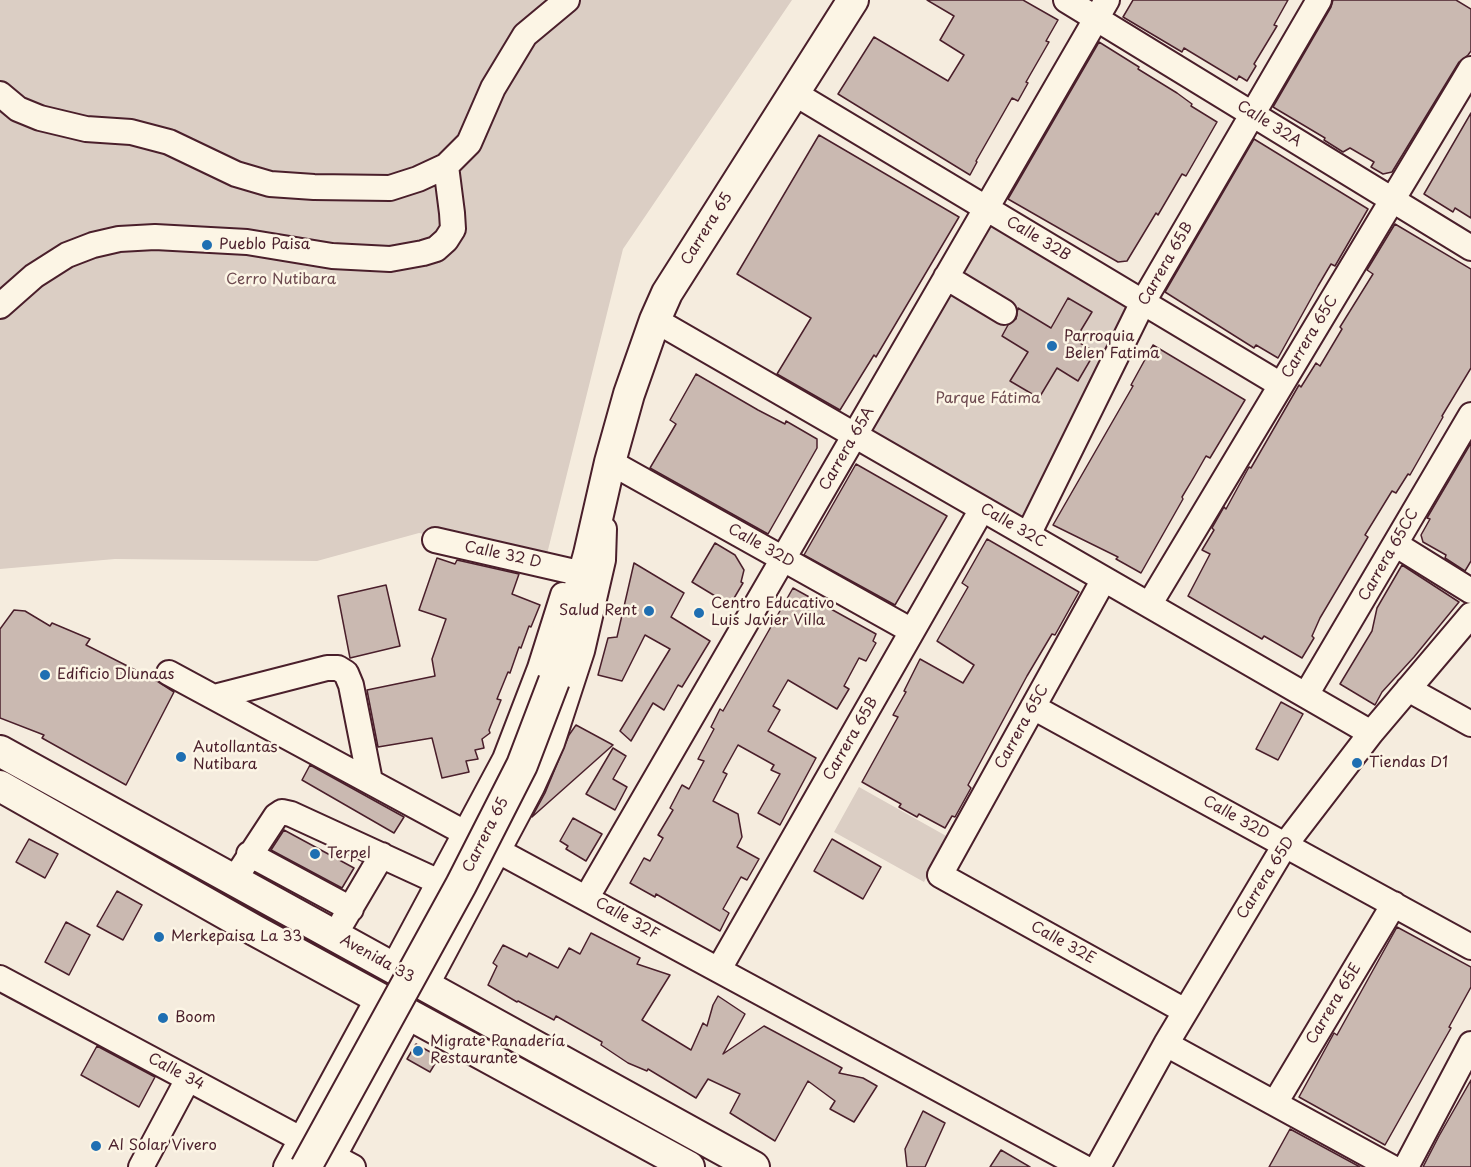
<!DOCTYPE html>
<meta charset="utf-8">
<style>
body{margin:0}
canvas{display:block;background:#f5ecde}
</style>
<canvas width="1471" height="1167"></canvas>
<script>
const ctx = document.querySelector('canvas').getContext('2d');
ctx.lineJoin = 'round';
function fill(path, color) {
  ctx.fillStyle = color;
  ctx.fill(path, 'evenodd');
}
function poly(rows) {
  const path = new Path2D();
  for (const r of rows) {
    path.moveTo(r[0], r[1]);
    for (let i = 2; i < r.length; i += 2) path.lineTo(r[i], r[i + 1]);
  }
  return path;
}
function strokePath(path, color, width, dash) {
  ctx.strokeStyle = color;
  ctx.lineWidth = width;
  ctx.lineCap = dash ? 'butt' : 'round';
  ctx.setLineDash(dash || []);
  ctx.stroke(path);
}
function drawText(font, color, halo, rows, align = 'center') {
  ctx.font = font + ' "Playpen Sans",sans-serif';
  ctx.lineWidth = 5;
  ctx.setLineDash([]);
  ctx.textBaseline = 'middle';
  ctx.strokeStyle = halo;
  ctx.fillStyle = color;
  for (const [text, x, y, turn = 0] of rows) {
    ctx.save();
    ctx.translate(x, y);
    ctx.rotate((+turn || 0) * Math.PI / 180);
    ctx.textAlign = isNaN(turn) ? turn : align;
    if (halo) ctx.strokeText(text, 0, 0);
    ctx.fillText(text, 0, 0);
    ctx.restore();
  }
}
fill(poly([
 [0,0,792,0,623,249,546,558,419,533,317,561,115,559,0,569],
 [985,222,1133,311,1026,524,865,432],
 [859,787,948,837,924,882,834,832]
]), '#dbcec4');
const building = poly([
 [927,0,1023,0,1058,20,1046,41,1049,42,1026,82,1028,83,1018,101,1012,98,976,161,977,162,970,175,838,94,874,37,948,81,964,55,940,40,954,16,927,0],
 [1133,0,1288,0,1274,25,1277,26,1254,64,1256,66,1247,81,1239,76,1237,80,1184,48,1182,52,1123,17,1133,0],
 [1333,0,1456,0,1471,9,1471,51,1468,55,1459,62,1392,172,1383,174,1371,167,1374,162,1350,148,1343,152,1324,140,1325,138,1273,107,1331,7,1333,0],
 [1099,42,1139,67,1138,69,1177,93,1192,104,1191,106,1217,122,1186,176,1182,174,1158,215,1156,213,1127,261,1118,262,1008,199,1099,42],
 [1471,113,1471,218,1455,208,1453,212,1424,194,1471,113],
 [819,135,959,217,876,357,874,355,840,410,777,374,811,318,737,274,819,135],
 [1254,139,1368,209,1335,266,1331,264,1318,286,1278,358,1256,345,1254,348,1165,292,1254,139],
 [1395,224,1471,269,1471,368,1442,416,1443,417,1410,475,1408,474,1396,493,1392,491,1365,535,1368,537,1320,618,1312,636,1314,638,1302,658,1264,636,1262,639,1188,596,1210,554,1202,550,1214,530,1212,528,1224,507,1226,509,1249,467,1251,468,1299,385,1301,387,1316,363,1320,366,1342,329,1340,327,1373,274,1367,270,1395,224],
 [1068,298,1092,312,1075,340,1095,352,1078,381,1057,368,1039,398,1010,381,1028,352,1002,336,1008,325,1016,319,1018,308,1051,328,1068,298],
 [1153,345,1245,400,1210,458,1206,456,1194,477,1182,497,1183,499,1141,573,1116,559,1118,557,1053,525,1133,386,1131,385,1153,345],
 [696,374,758,410,785,424,786,421,817,439,817,448,768,534,650,468,676,424,670,420,696,374],
 [1471,443,1471,561,1465,571,1445,558,1446,555,1423,542,1421,535,1430,519,1427,518,1471,443],
 [856,464,947,516,895,605,804,555,856,464],
 [987,539,1079,592,1055,635,1052,634,1027,676,968,785,971,788,955,817,952,816,945,828,919,814,917,817,899,807,901,804,862,782,898,717,893,715,906,692,904,691,920,659,963,683,974,665,937,641,968,587,962,583,987,539],
 [715,543,735,555,744,570,741,582,743,583,730,605,692,582,715,543],
 [437,558,455,564,457,560,519,574,512,594,540,605,531,627,529,626,521,648,519,647,510,673,508,672,497,699,501,700,489,730,490,733,482,739,484,748,475,750,478,759,466,761,469,772,442,778,432,738,378,747,367,690,435,676,432,659,446,619,419,610,437,558],
 [634,563,684,593,671,617,710,641,682,687,678,685,664,710,653,703,631,741,620,731,670,649,645,635,622,681,598,675,608,638,617,637,634,563],
 [1402,565,1459,602,1414,657,1382,692,1375,705,1340,684,1372,631,1377,608,1402,565],
 [386,585,400,646,350,658,338,596,386,585],
 [793,588,876,634,873,641,876,643,866,661,859,658,844,686,849,689,837,709,788,680,773,706,780,710,768,731,816,758,780,825,758,813,780,774,771,770,774,765,738,745,723,772,727,774,713,801,738,814,742,837,737,847,759,859,747,880,741,877,723,909,729,913,720,931,656,894,655,897,630,883,644,858,650,861,663,838,658,835,673,810,670,808,682,785,689,789,704,761,698,759,714,729,711,727,720,709,723,711,793,588],
 [14,610,25,611,50,626,52,623,90,639,86,645,157,681,174,692,126,785,42,738,44,735,0,718,0,629,14,610],
 [1281,702,1303,714,1278,760,1256,749,1281,702],
 [576,725,613,745,532,817,545,793,569,735,576,725],
 [613,748,626,756,613,779,627,787,615,810,586,794,613,748],
 [310,765,404,817,394,833,302,780,310,765],
 [573,818,602,834,586,861,566,849,568,846,560,841,573,818],
 [284,830,354,868,342,888,271,850,284,830],
 [29,839,58,854,45,878,16,862,29,839],
 [832,839,881,867,863,899,814,871,832,839],
 [117,891,142,905,123,940,97,926,117,891],
 [66,922,90,935,69,975,45,962,66,922],
 [1397,927,1471,967,1471,987,1449,1027,1451,1028,1385,1145,1299,1097,1334,1033,1337,1035,1397,927],
 [591,933,640,958,637,964,670,975,642,1020,691,1050,703,1023,707,1026,713,1005,718,996,745,1014,723,1054,764,1026,842,1068,839,1073,863,1078,877,1086,854,1122,830,1109,835,1101,808,1081,775,1141,730,1113,740,1094,708,1079,696,1098,648,1069,647,1071,628,1063,601,1045,602,1042,556,1016,554,1020,518,1001,517,1002,488,985,497,966,493,963,503,945,527,957,529,953,558,968,569,948,580,954,591,933],
 [416,1044,439,1057,430,1072,407,1059,416,1044],
 [97,1046,155,1077,139,1107,81,1075,97,1046],
 [1471,1080,1471,1167,1423,1167,1439,1136,1471,1080],
 [923,1111,945,1123,925,1167,907,1167,905,1149,923,1111],
 [1290,1129,1360,1167,1269,1167,1290,1129],
 [1001,1150,1030,1167,990,1167,1001,1150]
]);
fill(building, '#cab9b1');
strokePath(building, '#4a1f2b', 1.5);
const minor = poly([
 [1066,0,1471,248],
 [794,93,1281,385],
 [0,94,18,109,40,118,86,129,131,132,169,142,236,174,270,184,314,187,390,188,418,179,446,166,469,143,493,88,525,35,567,0],
 [946,277,1004,312],
 [0,306,34,276,67,255,93,245,119,239,155,237,247,242,332,256,390,259,423,253,436,249,446,240,453,229,452,213,446,166],
 [655,320,1371,733],
 [610,462,912,631],
 [1028,535,1143,302,1319,0],
 [435,540,570,571],
 [1395,544,1471,591],
 [1104,579,940,875,1185,1011],
 [1149,605,1471,69],
 [169,673,1083,1167],
 [1408,689,1471,724],
 [1306,695,1471,415],
 [214,697,327,668,338,668,346,673,351,685,370,781],
 [1033,707,1471,947],
 [249,854,351,909],
 [234,880,276,816,282,812,291,814,439,882],
 [587,897,1107,0],
 [343,921,382,855],
 [393,968,505,759,540,668,563,595],
 [719,969,982,509],
 [0,978,353,1167],
 [426,986,532,787,552,743,582,651,603,560,604,529],
 [1166,1044,1391,1167],
 [1275,1103,1394,904],
 [141,1167,188,1079],
 [286,1167,378,998],
 [328,1167,410,1015],
 [1098,1167,1166,1044,1285,845,1371,733,1471,615],
 [1406,1167,1471,1044]
]);
const major = poly([
 [554,681,589,554,610,462,629,394,655,320,667,293,853,0],
 [0,751,754,1167],
 [0,786,254,930,689,1167]
]);
strokePath(minor, '#4a1f2b', 28);
strokePath(major, '#4a1f2b', 34);
strokePath(minor, '#fcf5e5', 24);
strokePath(major, '#fcf5e5', 30);
const majorBridge = poly([
 [306,1167,461,885,522,765,554,681]
]);
strokePath(majorBridge, '#4a1f2b', 34, []);
strokePath(majorBridge, '#fcf5e5', 30);
for (const [x, y, r, color] of [
 [207,245,6,"#1f6fb2"],
 [1052,346,6,"#1f6fb2"],
 [649,611,6,"#1f6fb2"],
 [699,613,6,"#1f6fb2"],
 [45,675,6,"#1f6fb2"],
 [181,757,6,"#1f6fb2"],
 [1357,763,6,"#1f6fb2"],
 [315,854,6,"#1f6fb2"],
 [159,937,6,"#1f6fb2"],
 [163,1018,6,"#1f6fb2"],
 [418,1051,6,"#1f6fb2"],
 [96,1146,6,"#1f6fb2"]
]) {
  const dot = new Path2D();
  dot.arc(x, y, r, 0, 2 * Math.PI);
  ctx.fillStyle = color;
  ctx.fill(dot);
  strokePath(dot, '#fcf5e5', 2);
}
drawText('15px', '#4a1f2b', '#fcf5e5', [
 ["Calle 32A",1269,124,32],
 ["Carrera 65",707,229,-58],
 ["Calle 32B",1038,239,31],
 ["Carrera 65B",1166,264,-60],
 ["Carrera 65C",1310,337,-59],
 ["Carrera 65A",847,449,-60],
 ["Calle 32C",1013,526,30],
 ["Calle 32D",761,546,29],
 ["Calle 32 D",503,555,12],
 ["Carrera 65CC",1389,555,-60],
 ["Carrera 65C",1022,727,-61],
 ["Carrera 65B",851,739,-60],
 ["Calle 32D",1236,818,29],
 ["Carrera 65",486,835,-63],
 ["Carrera 65D",1266,878,-58],
 ["Calle 32F",627,919,29],
 ["Calle 32E",1063,943,29],
 ["Avenida 33",377,959,29],
 ["Carrera 65E",1334,1004,-59],
 ["Calle 34",176,1072,28]
]);
drawText('15px', '#4a1f2b', '#fcf5e5', [
 ["Pueblo Paisa",219,245],
 ["Parroquia",1064,337],
 ["Belen Fatima",1064,354],
 ["Centro Educativo",711,604],
 ["Luis Javier Villa",711,621],
 ["Salud Rent",637,611,"right"],
 ["Edificio Dlunaas",57,675],
 ["Autollantas",193,748],
 ["Nutibara",193,765],
 ["Tiendas D1",1369,763],
 ["Terpel",327,854],
 ["Merkepaisa La 33",171,937],
 ["Boom",175,1018],
 ["Migrate Panadería",430,1042],
 ["Restaurante",430,1059],
 ["Al Solar Vivero",108,1146]
], 'left');
drawText('15px', '#6e4b51', '#fcf5e5', [
 ["Cerro Nutibara",281,280],
 ["Parque Fátima",988,399]
]);
</script>
